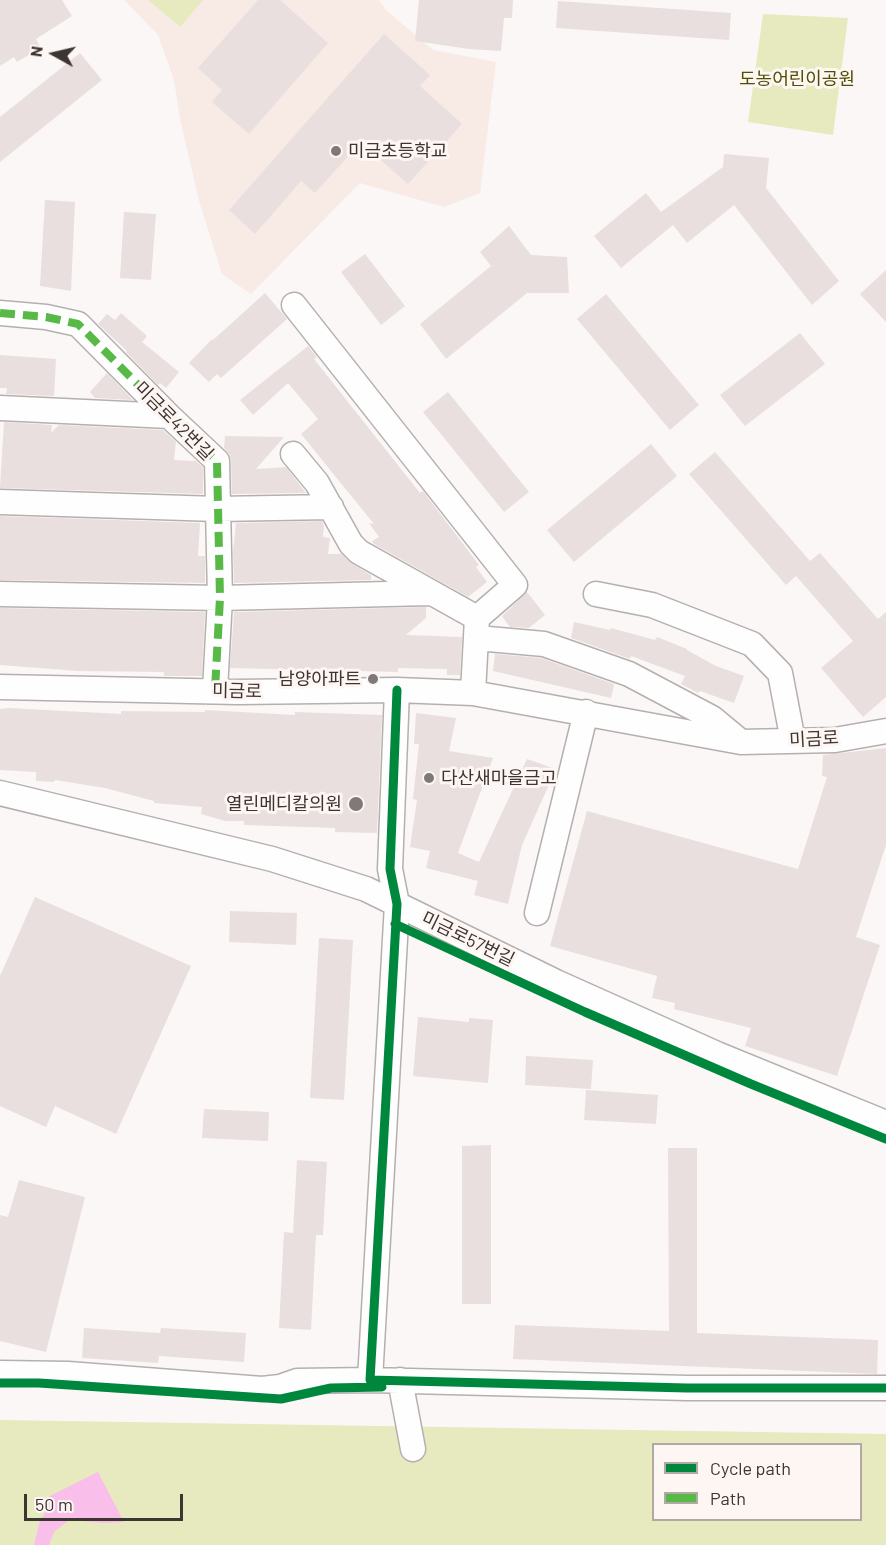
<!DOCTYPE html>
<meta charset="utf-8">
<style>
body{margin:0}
#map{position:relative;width:886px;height:1545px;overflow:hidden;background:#fbf7f6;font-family:Barlow,sans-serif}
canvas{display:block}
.legend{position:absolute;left:652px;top:1443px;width:210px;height:78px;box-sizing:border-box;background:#fef6f3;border:2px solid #b0a9a6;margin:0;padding:8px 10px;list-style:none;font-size:18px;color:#3c3532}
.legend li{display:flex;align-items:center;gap:12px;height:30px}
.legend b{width:30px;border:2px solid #b0a9a6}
.north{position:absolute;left:24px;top:24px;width:60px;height:60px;-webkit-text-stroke:4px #fef6f3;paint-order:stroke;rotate:278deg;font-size:16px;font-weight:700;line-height:24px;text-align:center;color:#3c3532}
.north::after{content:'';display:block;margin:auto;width:21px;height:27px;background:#3c3532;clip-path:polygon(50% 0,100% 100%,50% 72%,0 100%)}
.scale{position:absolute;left:24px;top:1494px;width:159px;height:27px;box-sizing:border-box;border:3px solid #3c3532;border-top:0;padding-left:8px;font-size:18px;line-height:21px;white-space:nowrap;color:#3c3532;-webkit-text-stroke:4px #fef6f3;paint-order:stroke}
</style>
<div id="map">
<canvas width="886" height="1545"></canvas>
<ul class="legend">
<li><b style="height:8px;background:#00873e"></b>Cycle path</li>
<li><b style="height:8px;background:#58b947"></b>Path</li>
</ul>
<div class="north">N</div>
<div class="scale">50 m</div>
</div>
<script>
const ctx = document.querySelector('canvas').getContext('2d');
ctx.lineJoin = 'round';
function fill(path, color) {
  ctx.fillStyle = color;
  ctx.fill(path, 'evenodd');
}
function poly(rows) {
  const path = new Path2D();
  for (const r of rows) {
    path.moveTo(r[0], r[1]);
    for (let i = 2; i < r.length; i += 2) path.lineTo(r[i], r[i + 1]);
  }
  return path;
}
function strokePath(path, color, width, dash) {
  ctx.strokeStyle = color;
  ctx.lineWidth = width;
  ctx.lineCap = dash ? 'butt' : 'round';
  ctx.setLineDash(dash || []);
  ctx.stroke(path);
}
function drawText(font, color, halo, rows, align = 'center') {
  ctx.font = font + ' Barlow,"Noto Sans KR",sans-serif';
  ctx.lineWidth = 6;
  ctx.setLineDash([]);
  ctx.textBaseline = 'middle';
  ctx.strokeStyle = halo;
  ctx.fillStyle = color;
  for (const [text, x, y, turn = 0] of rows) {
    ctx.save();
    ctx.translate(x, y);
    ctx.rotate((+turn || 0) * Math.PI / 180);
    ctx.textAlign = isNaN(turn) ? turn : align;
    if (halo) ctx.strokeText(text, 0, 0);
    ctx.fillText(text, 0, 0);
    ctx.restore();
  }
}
fill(poly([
 [124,0,379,0,387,11,433,50,496,62,480,193,444,207,360,183,251,294,222,274,199,201,180,119,174,80,158,35]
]), '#f8ebe5');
fill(poly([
 [148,0,203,0,180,27],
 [763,14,848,18,833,135,748,122],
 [0,1420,886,1434,886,1545,0,1545],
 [654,1444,860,1444,860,1520,654,1520]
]), '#e7eabf');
fill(poly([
 [98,1472,124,1522,104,1523,69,1520,54,1532,49,1545,34,1545,40,1520,46,1512,38,1502]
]), '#f9bfea');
fill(poly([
 [0,0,62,0,72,16,36,39,41,48,17,62,14,57,0,66],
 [258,0,280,0,328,43,249,134,212,102,222,90,198,68],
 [419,0,513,0,512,18,504,18,501,51,469,49,415,41],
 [558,1,731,13,729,40,556,28],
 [384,34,430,75,420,86,462,124,408,184,366,147,365,149,359,144,315,193,301,181,255,234,229,210],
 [80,53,102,80,0,162,0,117],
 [724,154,769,158,766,188,839,281,812,305,734,205,687,243,673,225,621,268,594,236,646,193,661,212,723,167],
 [45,200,75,202,71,291,40,286],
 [124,212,156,214,151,280,120,278],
 [509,226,531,255,567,257,569,293,527,293,446,359,420,324,491,266,480,252],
 [365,254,405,306,381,325,341,272],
 [886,270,886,322,860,294],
 [265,293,287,319,221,378,217,374,209,382,189,363,212,339,213,340],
 [606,294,699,405,670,430,577,319],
 [121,313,147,336,142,342,179,372,166,388,160,383,158,385,126,352,127,351,98,324,107,314,115,320],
 [800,333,825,364,745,426,720,395],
 [308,346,317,357,314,359,420,493,423,491,479,565,476,567,487,582,468,597,374,544,372,541,379,537,369,523,374,524,301,434,318,419,288,383,253,415,240,400],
 [0,355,56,359,54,396,6,394,7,388,0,388],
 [107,373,133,400,95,398,90,392],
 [448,392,529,492,504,512,423,412],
 [4,422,52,425,51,433,59,425,163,430,176,442,174,460,196,461,203,467,203,494,0,488],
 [225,436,284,437,256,469,286,467,306,493,232,494,231,460,230,455,224,448],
 [651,444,677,476,574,562,547,530],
 [715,452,810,561,820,553,878,619,886,612,886,697,863,717,821,668,853,641,796,576,786,585,689,474],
 [0,516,200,523,198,556,205,556,205,583,0,580],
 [322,521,324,526,323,537,330,538,328,554,341,554,352,564,371,575,371,580,234,583,233,552,236,523],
 [527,592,545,615,529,628,510,627,502,616],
 [426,607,426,618,406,635,462,637,460,675,447,675,447,669,398,668,398,672,230,668,234,612],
 [0,608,205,612,202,676,164,676,164,672,78,671,0,665],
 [574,622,610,630,611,628,655,640,657,637,687,649,687,650,716,666,744,676,734,703,700,691,698,693,681,684,685,676,631,656,630,659,571,638],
 [495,654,541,658,614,684,611,698,493,671],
 [9,708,121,714,121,711,205,712,205,710,295,715,295,712,382,715,377,833,335,832,335,828,244,825,244,821,225,821,201,814,202,807,154,803,154,801,105,788,55,780,54,782,36,781,36,772,0,770,0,709],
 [416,713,456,718,449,751,493,758,458,853,479,862,527,759,556,769,522,845,508,904,474,895,478,881,426,868,430,851,410,847,417,800,413,799,419,744,414,744],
 [886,748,886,845,856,937,880,945,837,1076,745,1046,751,1028,674,1009,675,1003,652,998,657,976,550,946,587,811,798,869,827,777,822,776,823,755],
 [35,897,191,966,116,1134,55,1106,46,1127,0,1106,0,976],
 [230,911,297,913,296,945,229,942],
 [319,938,353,940,344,1100,310,1098],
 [418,1017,469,1022,469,1018,493,1020,488,1083,413,1076],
 [526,1056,593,1060,591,1089,525,1085],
 [586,1090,658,1095,656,1124,584,1120],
 [204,1109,269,1112,268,1141,202,1138],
 [491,1145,491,1304,462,1304,462,1146],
 [668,1148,697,1148,697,1333,878,1340,877,1374,513,1359,515,1325,669,1331],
 [297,1160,327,1162,323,1235,316,1235,311,1330,279,1328,284,1232,293,1233],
 [19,1180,85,1197,46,1352,0,1341,0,1215,8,1217],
 [84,1328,160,1333,161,1328,246,1333,244,1362,159,1356,158,1363,82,1358]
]), '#e9dfdf');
const minor = poly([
 [294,305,515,585,477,618,473,693],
 [0,313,46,317,78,324,169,416,217,461,220,598,215,690],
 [0,408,169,416],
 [293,454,317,483,351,544,359,552,477,618],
 [0,502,217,509,331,507],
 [0,594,220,598,430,593],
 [596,594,652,605,752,644,780,673,793,741],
 [477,638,544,644,629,674,712,718,741,742],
 [0,687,238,692,397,690,473,693,741,742,835,740,886,731],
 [397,690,390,869,397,904,370,1380,687,1388,886,1388],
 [0,793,272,859,366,889,556,982,717,1054,886,1123],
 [537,913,586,712],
 [0,1373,68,1374,262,1389,280,1387,297,1381,370,1380],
 [400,1380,413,1449]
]);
strokePath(minor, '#b5b0ae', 27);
strokePath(minor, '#fefefe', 24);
strokePath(poly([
 [0,313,46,317,78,324,169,416,217,461,220,598,215,690]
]), '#58b947', 8, [15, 8]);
strokePath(poly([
 [397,690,390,869,397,904,370,1380,687,1388,886,1388],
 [395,924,585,1012,751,1084,886,1139],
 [0,1383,39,1383,281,1399,331,1388,382,1387]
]), '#00873e', 9);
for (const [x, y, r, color] of [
 [336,151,6,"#7f7977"],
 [373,679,6,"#7f7977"],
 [429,778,6,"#7f7977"],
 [356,804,8,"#7f7977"]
]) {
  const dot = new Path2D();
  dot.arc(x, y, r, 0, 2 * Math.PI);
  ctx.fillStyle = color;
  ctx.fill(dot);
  strokePath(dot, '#fef6f3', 2);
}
drawText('18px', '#4d5103', '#fef6f3', [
 ["도농어린이공원",797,79]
]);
drawText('18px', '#3c3532', '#fef6f3', [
 ["미금초등학교",348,151],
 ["남양아파트",361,679,"right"],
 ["다산새마을금고",441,778],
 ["열린메디칼의원",342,804,"right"]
], 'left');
drawText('18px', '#3c3532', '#fef6f3', [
 ["미금로42번길",174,421,45],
 ["미금로",237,691,1],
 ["미금로",814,739,-3],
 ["미금로57번길",468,939,26]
]);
</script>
